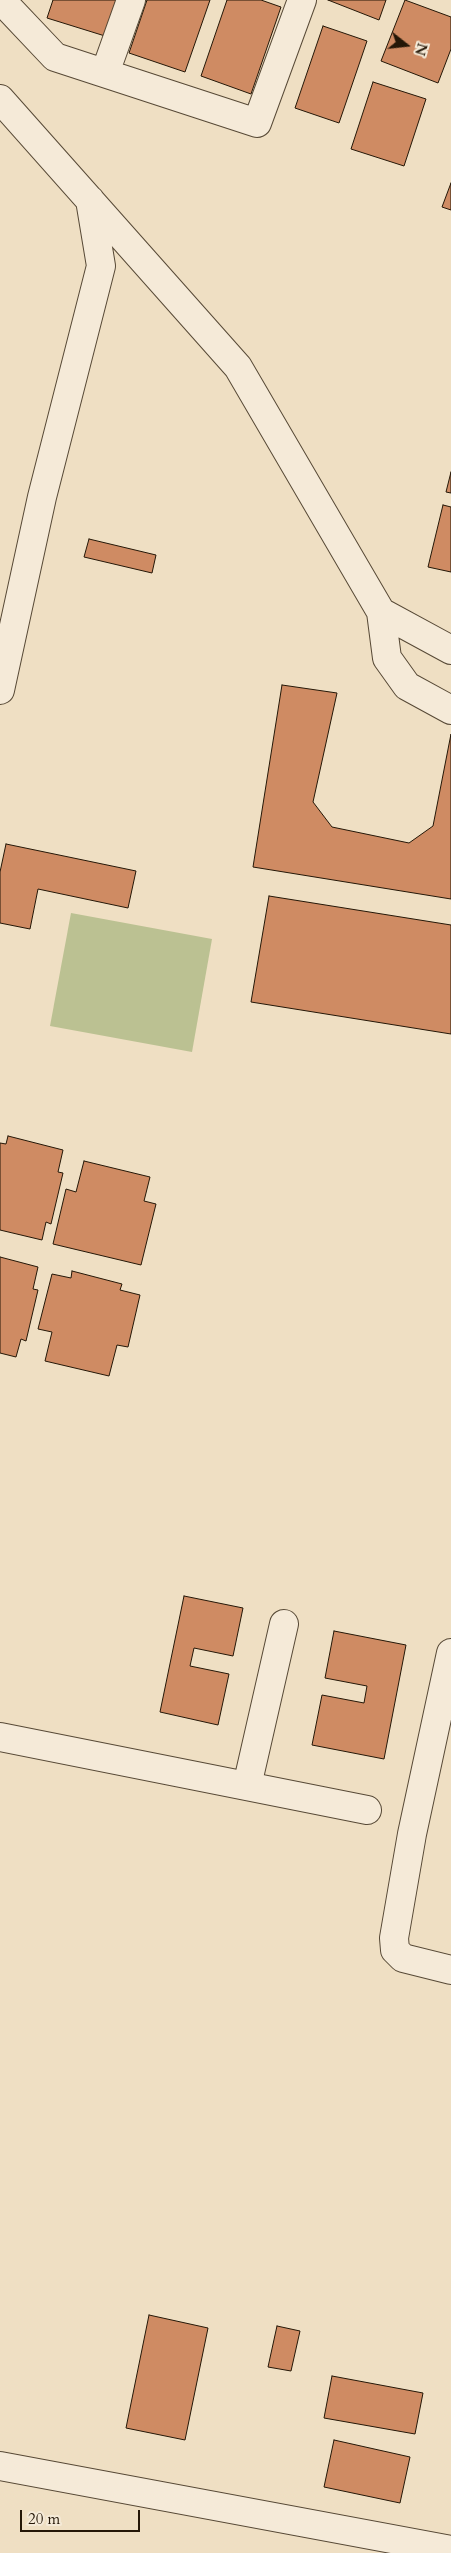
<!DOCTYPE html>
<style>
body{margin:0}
#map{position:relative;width:451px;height:2553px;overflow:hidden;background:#efdfc3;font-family:Cardo,serif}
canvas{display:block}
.north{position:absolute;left:381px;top:20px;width:50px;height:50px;-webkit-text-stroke:4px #f5ead8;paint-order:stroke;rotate:106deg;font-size:14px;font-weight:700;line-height:20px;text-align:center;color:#241707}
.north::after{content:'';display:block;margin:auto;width:18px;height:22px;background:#241707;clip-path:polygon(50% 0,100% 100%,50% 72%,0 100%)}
.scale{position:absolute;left:20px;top:2510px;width:120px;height:22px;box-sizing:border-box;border:2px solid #241707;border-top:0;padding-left:6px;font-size:15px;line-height:18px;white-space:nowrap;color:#241707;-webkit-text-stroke:4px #f5ead8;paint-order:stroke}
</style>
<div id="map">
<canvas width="451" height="2553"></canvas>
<div class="north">N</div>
<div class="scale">20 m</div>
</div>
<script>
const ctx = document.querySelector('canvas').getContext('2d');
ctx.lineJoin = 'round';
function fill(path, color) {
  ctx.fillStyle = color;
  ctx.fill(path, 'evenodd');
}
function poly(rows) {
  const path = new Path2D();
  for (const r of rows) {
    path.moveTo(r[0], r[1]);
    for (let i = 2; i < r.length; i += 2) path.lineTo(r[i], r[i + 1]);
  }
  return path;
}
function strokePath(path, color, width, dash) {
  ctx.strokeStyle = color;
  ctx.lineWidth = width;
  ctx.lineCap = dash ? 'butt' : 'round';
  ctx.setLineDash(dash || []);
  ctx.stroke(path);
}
fill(poly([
 [71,913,212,939,192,1052,50,1026]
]), '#bbc192');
const building = poly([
 [53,0,116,0,105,36,47,18,53,0],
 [147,0,210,0,185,72,129,53,147,0],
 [227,0,261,0,281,7,251,94,201,76,227,0],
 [328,0,386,0,379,20,328,0],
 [405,0,451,17,451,49,438,83,381,61,405,0],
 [323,26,367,41,339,123,295,108,323,26],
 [373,82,426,99,404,166,351,149,373,82],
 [451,183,451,210,442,207,451,183],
 [451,472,451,493,446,492,451,472],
 [443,505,451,507,451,572,428,567,443,505],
 [89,539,156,555,152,573,84,557,89,539],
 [282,685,337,693,313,802,332,827,409,843,433,826,451,734,451,899,253,867,282,685],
 [6,844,136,871,128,908,38,889,30,929,0,923,0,872,6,844],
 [269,896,451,925,451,1034,251,1002,269,896],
 [8,1136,63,1150,58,1172,63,1173,51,1224,46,1222,42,1240,0,1230,0,1143,6,1144,8,1136],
 [84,1161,150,1177,144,1201,156,1204,141,1265,53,1244,66,1189,76,1192,84,1161],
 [0,1257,38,1267,33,1289,38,1290,26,1341,21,1339,16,1357,0,1353,0,1257],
 [72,1271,122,1284,120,1290,140,1295,128,1347,117,1345,109,1376,45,1361,52,1332,38,1329,52,1274,71,1278,72,1271],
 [184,1596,243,1608,233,1656,194,1648,190,1666,229,1674,218,1725,160,1712,184,1596],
 [334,1631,406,1645,384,1759,312,1745,322,1695,364,1703,367,1686,325,1678,334,1631],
 [149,2315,208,2328,185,2440,126,2428,149,2315],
 [277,2326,300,2331,291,2371,268,2367,277,2326],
 [332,2376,423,2393,415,2434,324,2418,332,2376],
 [334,2440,410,2457,400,2503,324,2487,334,2440]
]);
fill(building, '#cf8b63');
strokePath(building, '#241707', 1);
const minor = poly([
 [1,0,55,57,257,123,302,0],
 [105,73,131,0],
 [0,99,238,367,381,612,451,650],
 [381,612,387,658,407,686,451,710],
 [0,690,42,497,101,266,90,200],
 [451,1653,412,1834,394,1938,395,1950,403,1958,451,1970],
 [0,1737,367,1810],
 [247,1786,284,1624],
 [0,2466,451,2550]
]);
strokePath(minor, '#574936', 30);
strokePath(minor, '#f5ead8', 28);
</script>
